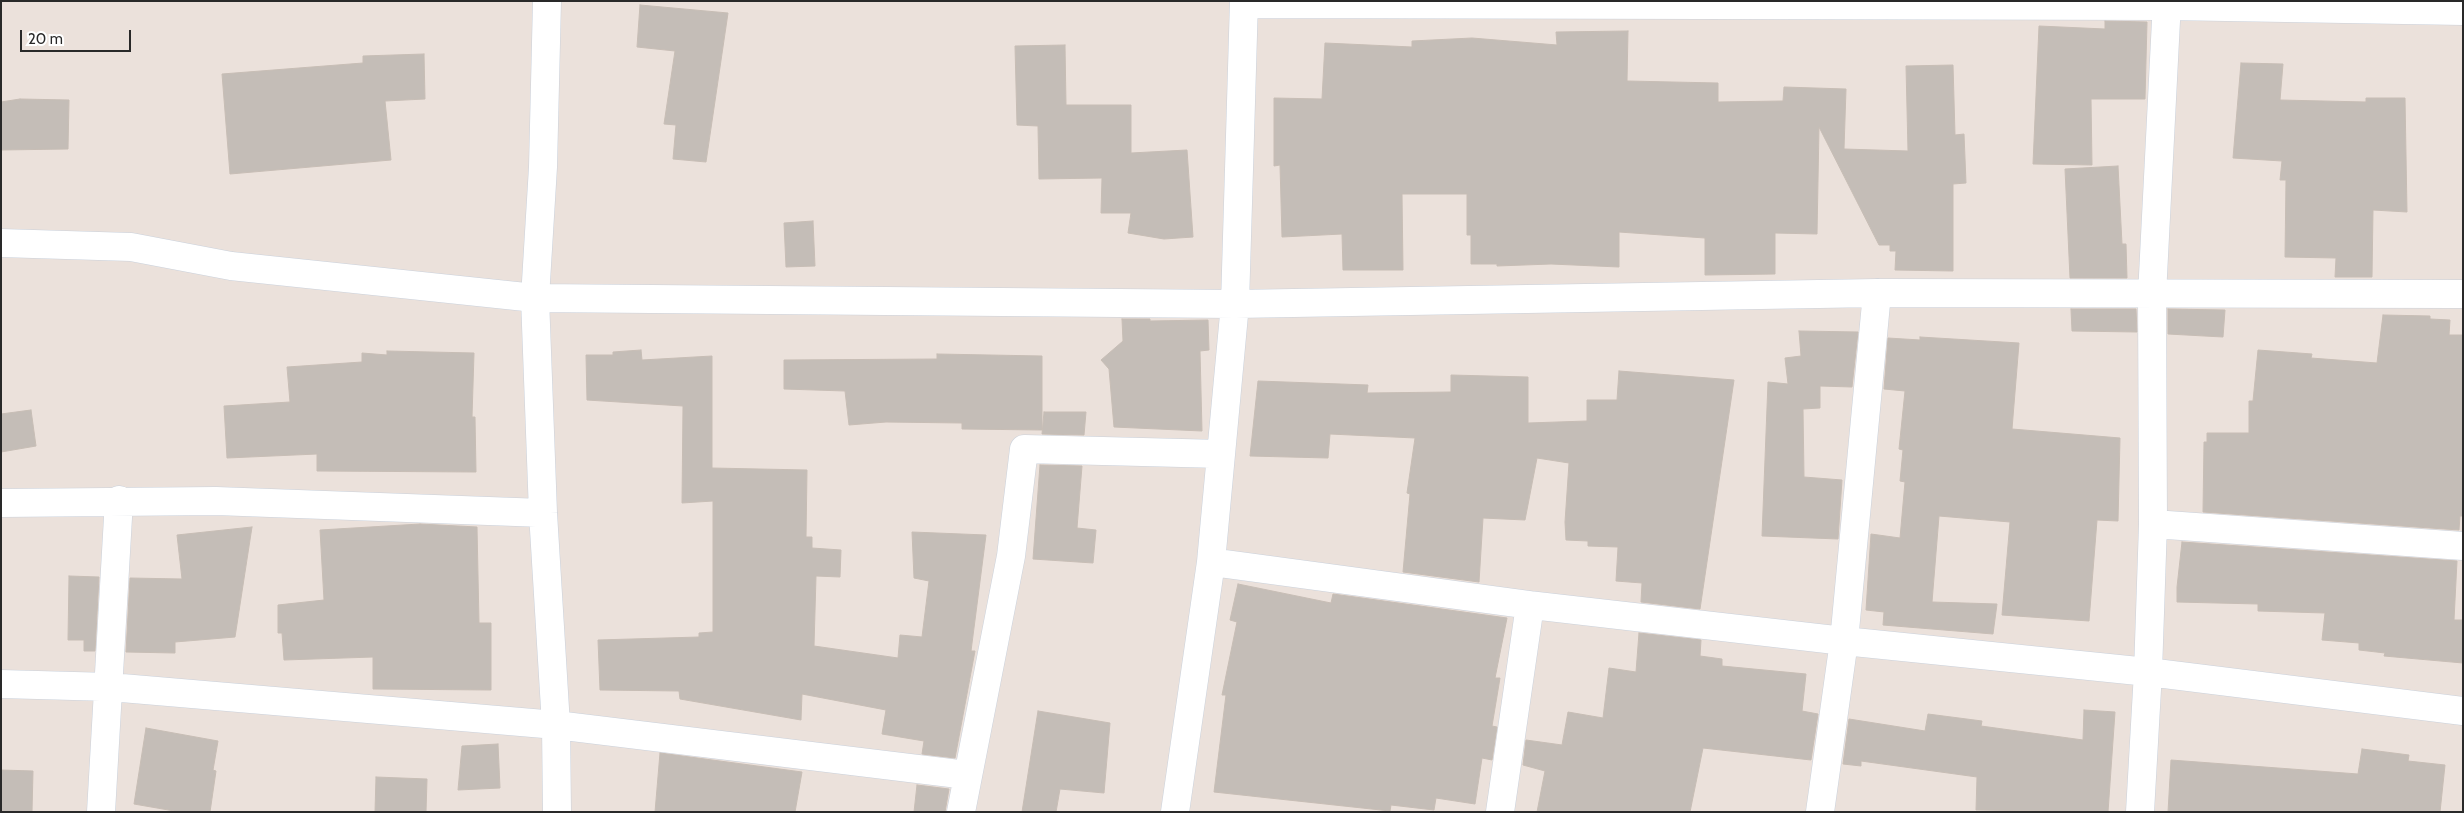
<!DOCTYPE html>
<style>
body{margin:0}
#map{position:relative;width:2464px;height:813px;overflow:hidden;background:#ebe1db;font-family:Cabin,sans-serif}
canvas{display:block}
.frame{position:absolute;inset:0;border:2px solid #292929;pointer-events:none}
.scale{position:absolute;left:20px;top:30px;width:111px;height:22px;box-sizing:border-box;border:2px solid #292929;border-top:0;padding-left:6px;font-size:15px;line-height:18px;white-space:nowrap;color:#292929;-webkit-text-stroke:4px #fff;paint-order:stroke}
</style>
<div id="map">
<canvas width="2464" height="813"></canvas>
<div class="frame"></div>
<div class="scale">20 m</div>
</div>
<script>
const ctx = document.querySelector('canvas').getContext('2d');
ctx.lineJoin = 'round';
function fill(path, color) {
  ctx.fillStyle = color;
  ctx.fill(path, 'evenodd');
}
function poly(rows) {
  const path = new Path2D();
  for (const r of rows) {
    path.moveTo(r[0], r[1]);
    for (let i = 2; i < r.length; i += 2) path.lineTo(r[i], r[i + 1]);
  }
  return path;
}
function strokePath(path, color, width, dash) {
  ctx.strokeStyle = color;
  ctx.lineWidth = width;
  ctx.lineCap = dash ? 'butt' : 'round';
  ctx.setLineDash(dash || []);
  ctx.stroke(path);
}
const building = poly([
 [640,5,728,13,706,162,673,159,676,125,664,124,675,51,637,47,640,5],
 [2105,21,2147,22,2145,99,2091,99,2092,165,2033,164,2039,26,2105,29,2105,21],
 [1628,31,1627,81,1718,83,1718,102,1783,101,1784,87,1846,89,1844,149,1908,151,1906,66,1953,65,1955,135,1964,134,1966,183,1953,184,1953,271,1895,270,1896,251,1890,251,1890,245,1879,245,1819,127,1817,234,1775,233,1775,274,1705,275,1705,238,1619,232,1619,267,1551,264,1497,266,1497,264,1471,264,1471,235,1467,235,1467,194,1402,194,1403,270,1343,270,1342,234,1282,237,1280,165,1274,166,1274,98,1322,99,1325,43,1412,47,1412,41,1472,38,1557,45,1556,32,1628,31],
 [1065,45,1066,105,1131,105,1131,153,1187,150,1193,237,1164,239,1128,233,1131,213,1101,213,1102,178,1039,179,1038,126,1017,125,1015,46,1065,45],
 [424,54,425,99,385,101,391,160,230,174,222,74,363,63,363,56,424,54],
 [2241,63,2283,64,2280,100,2366,102,2366,98,2405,98,2407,212,2373,210,2372,277,2335,277,2336,258,2285,257,2286,180,2280,180,2282,161,2233,158,2241,63],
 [20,99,69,100,68,149,1,150,1,102,20,99],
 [2118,166,2122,244,2126,244,2127,278,2070,278,2065,169,2118,166],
 [813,221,815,266,786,267,784,223,813,221],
 [2071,309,2136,309,2137,332,2072,331,2071,309],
 [2168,309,2225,310,2223,337,2168,334,2168,309],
 [2383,315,2430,316,2430,319,2450,320,2449,335,2463,335,2463,516,2460,516,2459,530,2203,512,2204,442,2207,442,2207,433,2249,433,2249,401,2253,401,2258,350,2312,354,2311,358,2377,363,2383,315],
 [1122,319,1150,319,1150,321,1208,320,1209,350,1200,351,1202,431,1114,427,1109,369,1101,360,1123,341,1122,319],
 [1799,331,1858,332,1852,387,1820,386,1820,408,1803,409,1804,477,1842,480,1838,539,1762,536,1768,382,1788,384,1785,358,1801,356,1799,331],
 [1920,337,2019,343,2012,429,2120,438,2118,521,2097,520,2089,621,2002,615,2010,522,1939,516,1932,602,1997,604,1993,634,1883,625,1884,612,1866,610,1871,534,1900,538,1905,482,1900,481,1903,450,1899,449,1905,391,1884,389,1888,338,1920,340,1920,337],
 [641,350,642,360,712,356,712,468,807,470,806,537,812,537,812,548,841,550,840,577,816,576,814,646,898,658,900,635,922,637,929,581,914,578,912,532,986,535,971,651,975,651,955,758,922,754,924,741,882,734,886,710,802,694,801,720,680,699,679,691,600,690,598,640,699,637,699,633,713,632,713,501,682,503,683,406,587,400,586,355,613,355,613,352,641,350],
 [387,351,474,353,472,417,475,417,476,472,317,471,317,454,227,458,224,406,290,402,287,367,362,362,362,353,387,355,387,351],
 [937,354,1042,356,1042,430,962,429,962,423,886,422,849,425,845,391,784,389,784,360,937,359,937,354],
 [1619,371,1734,380,1700,609,1641,602,1642,583,1616,581,1618,547,1588,546,1588,541,1566,540,1565,522,1569,463,1537,458,1525,520,1483,518,1479,582,1403,572,1410,494,1407,493,1415,438,1330,434,1328,458,1250,456,1258,381,1368,385,1367,393,1451,392,1451,375,1528,377,1528,423,1587,421,1587,400,1617,400,1619,371],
 [31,410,36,446,1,452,1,414,31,410],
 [1044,412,1086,412,1084,435,1042,434,1044,412],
 [1040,465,1082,466,1077,528,1096,530,1093,563,1033,559,1040,465],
 [420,524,477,527,479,623,491,623,491,690,373,689,373,657,284,660,282,633,278,633,278,605,324,600,320,530,420,524],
 [252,527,235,637,175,642,175,653,126,652,130,578,182,579,177,535,252,527],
 [2182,542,2457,561,2454,620,2463,620,2463,663,2384,656,2385,653,2359,650,2359,643,2322,640,2325,613,2258,611,2258,604,2177,602,2177,587,2182,542],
 [69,576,99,577,95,651,84,651,84,640,68,640,69,576],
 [1238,584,1331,603,1333,594,1507,618,1495,678,1500,678,1492,726,1497,727,1492,760,1482,758,1475,804,1436,798,1434,810,1391,805,1390,811,1214,792,1226,695,1222,695,1237,622,1230,620,1238,584],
 [1639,633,1701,640,1700,656,1722,659,1722,666,1806,674,1802,711,1818,714,1811,760,1703,748,1690,812,1537,812,1545,771,1523,765,1526,740,1562,745,1568,712,1603,718,1609,668,1636,672,1639,633],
 [2084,710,2115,712,2108,812,1976,810,1977,777,1861,761,1861,766,1843,764,1849,719,1925,731,1928,714,1982,721,1981,726,2083,740,2084,710],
 [1038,711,1110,723,1104,793,1060,789,1056,812,1022,812,1038,711],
 [146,728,218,741,213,770,216,771,210,812,180,812,134,804,146,728],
 [498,744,500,788,458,790,462,746,498,744],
 [2362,749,2409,755,2408,761,2445,765,2440,812,2168,812,2171,760,2358,774,2362,749],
 [660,753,802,772,795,812,655,812,660,753],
 [1,770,33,771,32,812,1,812,1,770],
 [376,777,427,779,426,812,375,812,376,777],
 [917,785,949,789,945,812,914,812,917,785]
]);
fill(building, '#c4bdb7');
strokePath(building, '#c7bdb5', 1);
const minor = poly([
 [547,1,543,167,535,298,543,513,556,725,557,812],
 [1244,4,2167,6,2463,11],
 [1,243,131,247,231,266,535,298,1235,304,1877,293,2463,294],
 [1,503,216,501,543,513],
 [2153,524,2463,546],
 [1211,562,1530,605,1844,641,2148,672,2463,711],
 [1,684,110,687,556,725,967,775],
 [101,812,119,500],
 [961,812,1011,556,1024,449,1221,454],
 [1175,812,1211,562,1235,304,1244,1],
 [1500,812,1530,605],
 [1820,812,1844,641,1877,293],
 [2140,812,2148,672,2153,524,2152,295,2167,1]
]);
strokePath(minor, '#cad1db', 29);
strokePath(minor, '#fff', 28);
</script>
